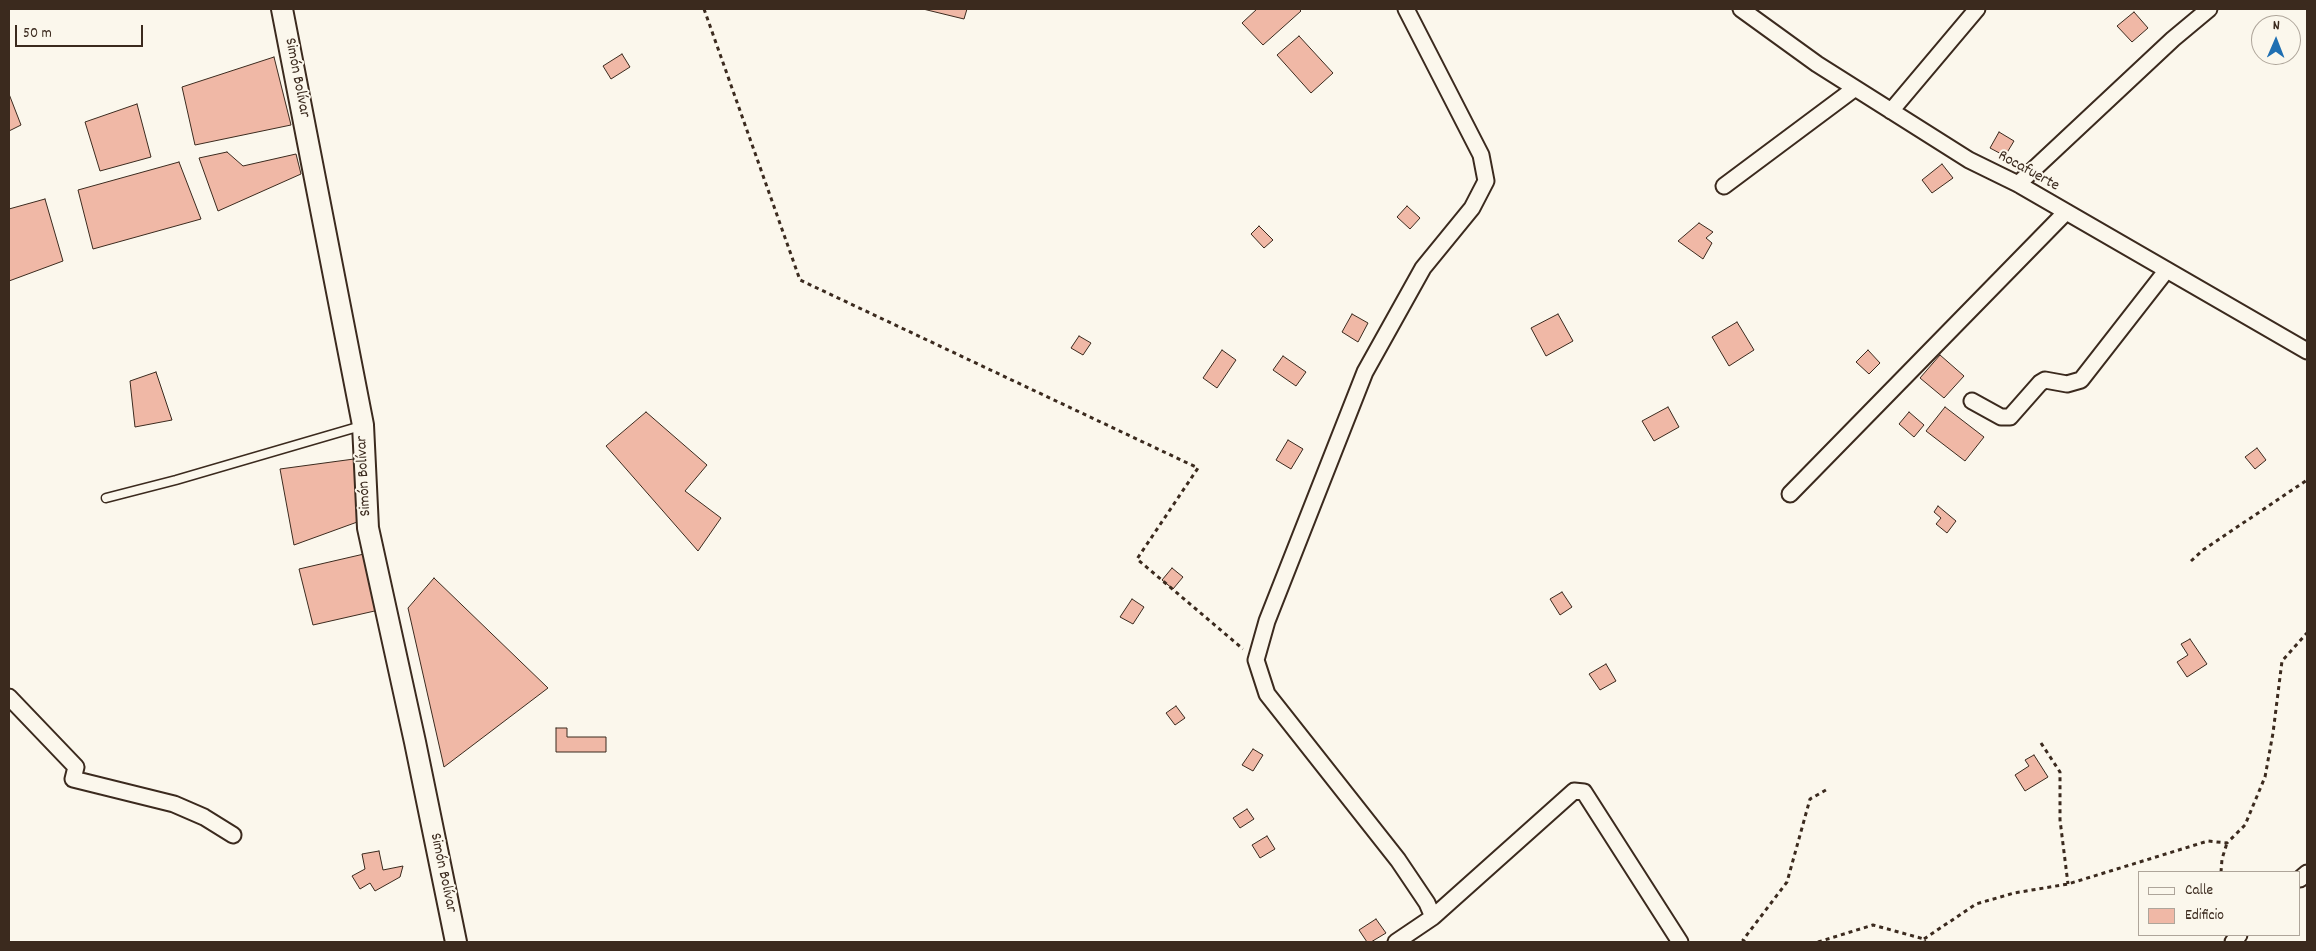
<!DOCTYPE html>
<meta charset="utf-8">
<style>
body{margin:0}
#map{position:relative;width:2316px;height:951px;overflow:hidden;background:#fbf7ec;font-family:Dekko,sans-serif}
canvas{display:block}
.frame{position:absolute;inset:0;border:10px solid #3b2a1e;pointer-events:none}
.legend{position:absolute;left:2138px;top:871px;width:162px;height:65px;box-sizing:border-box;background:#fbf7ec;border:1px solid #aea59a;margin:0;padding:6px 9px;list-style:none;font-size:15px;color:#3b2a1e}
.legend li{display:flex;align-items:center;gap:10px;height:25px}
.legend b{width:25px;border:1px solid #aea59a}
.north{position:absolute;left:2251px;top:15px;width:50px;height:50px;box-sizing:border-box;background:#fbf7ec;border:1px solid #aea59a;border-radius:50%;rotate:1deg;font-size:14px;font-weight:700;line-height:20px;text-align:center;color:#3b2a1e}
.north::after{content:'';display:block;margin:auto;width:18px;height:22px;background:#1f6fb2;clip-path:polygon(50% 0,100% 100%,50% 72%,0 100%)}
.scale{position:absolute;left:15px;top:25px;width:128px;height:22px;box-sizing:border-box;border:2px solid #3b2a1e;border-top:0;padding-left:6px;font-size:15px;line-height:18px;white-space:nowrap;color:#3b2a1e;-webkit-text-stroke:4px #fbf7ec;paint-order:stroke}
</style>
<div id="map">
<canvas width="2316" height="951"></canvas>
<div class="frame"></div>
<ul class="legend">
<li><b style="height:6px;background:#fbf7ec"></b>Calle</li>
<li><b style="height:14px;background:#f0b8a6"></b>Edificio</li>
</ul>
<div class="north">N</div>
<div class="scale">50 m</div>
</div>
<script>
const ctx = document.querySelector('canvas').getContext('2d');
ctx.lineJoin = 'round';
function fill(path, color) {
  ctx.fillStyle = color;
  ctx.fill(path, 'evenodd');
}
function poly(rows) {
  const path = new Path2D();
  for (const r of rows) {
    path.moveTo(r[0], r[1]);
    for (let i = 2; i < r.length; i += 2) path.lineTo(r[i], r[i + 1]);
  }
  return path;
}
function strokePath(path, color, width, dash) {
  ctx.strokeStyle = color;
  ctx.lineWidth = width;
  ctx.lineCap = dash ? 'butt' : 'round';
  ctx.setLineDash(dash || []);
  ctx.stroke(path);
}
function drawText(font, color, halo, rows, align = 'center') {
  ctx.font = font + ' Dekko,sans-serif';
  ctx.lineWidth = 4;
  ctx.setLineDash([]);
  ctx.textBaseline = 'middle';
  ctx.strokeStyle = halo;
  ctx.fillStyle = color;
  for (const [text, x, y, turn = 0] of rows) {
    ctx.save();
    ctx.translate(x, y);
    ctx.rotate((+turn || 0) * Math.PI / 180);
    ctx.textAlign = isNaN(turn) ? turn : align;
    if (halo) ctx.strokeText(text, 0, 0);
    ctx.fillText(text, 0, 0);
    ctx.restore();
  }
}
const building = poly([
 [923,9,967,9,964,19,923,9],
 [1257,9,1299,9,1301,11,1263,45,1242,23,1257,9],
 [2134,12,2148,28,2132,42,2117,26,2134,12],
 [1299,36,1333,73,1311,93,1277,55,1299,36],
 [622,54,630,67,611,79,603,66,622,54],
 [274,57,291,125,195,145,182,87,274,57],
 [9,94,21,125,9,131,9,94],
 [137,104,151,157,100,171,85,122,137,104],
 [1999,132,2014,141,2005,156,1990,148,1999,132],
 [227,152,243,166,296,154,301,174,218,211,199,158,227,152],
 [179,162,201,219,93,249,78,190,179,162],
 [1942,164,1953,178,1932,193,1922,180,1942,164],
 [45,199,63,261,9,281,9,209,45,199],
 [1407,206,1420,218,1410,229,1397,217,1407,206],
 [1699,223,1713,232,1706,238,1712,243,1703,259,1678,241,1699,223],
 [1259,226,1273,240,1264,248,1251,234,1259,226],
 [1352,314,1368,323,1358,342,1342,332,1352,314],
 [1558,314,1573,341,1546,356,1531,328,1558,314],
 [1737,322,1754,350,1729,366,1712,337,1737,322],
 [1079,336,1091,343,1083,355,1071,348,1079,336],
 [1222,350,1236,360,1217,388,1203,378,1222,350],
 [1868,350,1880,363,1869,374,1856,362,1868,350],
 [1940,355,1964,376,1944,398,1920,378,1940,355],
 [1283,356,1306,372,1296,386,1273,370,1283,356],
 [156,372,172,420,135,427,130,381,156,372],
 [1668,407,1679,427,1654,441,1642,421,1668,407],
 [1945,407,1984,437,1965,461,1926,431,1945,407],
 [646,412,707,465,685,491,721,518,698,551,606,446,646,412],
 [1909,412,1924,425,1914,437,1899,424,1909,412],
 [1288,440,1303,449,1291,469,1276,460,1288,440],
 [2257,448,2266,460,2255,469,2245,457,2257,448],
 [354,459,360,521,294,545,280,469,354,459],
 [1938,506,1956,521,1947,533,1936,524,1941,518,1934,512,1938,506],
 [364,554,379,610,313,625,299,569,364,554],
 [1172,568,1183,577,1173,589,1162,580,1172,568],
 [434,578,548,688,444,767,408,608,434,578],
 [1562,592,1572,607,1560,615,1550,599,1562,592],
 [1132,599,1144,607,1133,624,1120,617,1132,599],
 [2190,639,2207,664,2187,677,2177,662,2188,655,2181,644,2190,639],
 [1606,664,1616,681,1600,690,1589,674,1606,664],
 [1176,706,1185,718,1175,725,1166,713,1176,706],
 [556,728,567,728,567,737,606,737,606,752,556,752,556,728],
 [1253,749,1263,755,1253,771,1242,765,1253,749],
 [2034,755,2048,777,2025,791,2015,775,2029,766,2025,760,2034,755],
 [1247,809,1254,819,1240,828,1233,818,1247,809],
 [1267,836,1275,849,1260,858,1252,845,1267,836],
 [379,851,383,870,403,866,400,877,375,891,370,883,360,889,352,876,365,869,362,854,379,851],
 [1376,919,1386,933,1371,942,1367,942,1359,930,1376,919]
]);
fill(building, '#f0b8a6');
strokePath(building, '#3b2a1e', 1);
const service = poly([
 [106,498,176,480,361,426]
]);
const minor = poly([
 [1741,9,1817,64,1969,160,2018,184,2307,351],
 [1891,111,1977,9],
 [2018,184,2173,39,2209,9],
 [1724,186,1854,89],
 [1972,401,2001,417,2010,417,2040,383,2045,380,2067,384,2081,380,2166,271],
 [1790,494,2065,213],
 [9,697,76,767,73,779,174,804,204,817,233,835],
 [2300,879,2307,873],
 [1433,917,1574,791,1584,792,1680,942],
 [1396,942,1433,917,1427,903,1398,860,1267,694,1256,660,1267,621,1365,372,1423,268,1472,208,1486,181,1481,155,1406,9],
 [2233,942,2239,935]
]);
const tertiary = poly([
 [282,9,363,425,368,528,415,742,456,942]
]);
strokePath(service, '#3b2a1e', 11);
strokePath(minor, '#3b2a1e', 19);
strokePath(tertiary, '#3b2a1e', 24);
strokePath(poly([
 [704,9,800,280,1198,468,1137,559,1243,649],
 [2191,561,2203,550,2307,480],
 [2041,743,2060,772,2060,820,2068,884],
 [2221,872,2222,859,2227,843],
 [1924,939,1976,904,2014,893,2068,884,2208,841,2227,843,2245,825,2265,777,2273,733,2282,661,2307,633],
 [1745,942,1743,940,1787,882,1810,799,1826,790],
 [1818,942,1873,925,1924,939,1925,942]
]), '#3b2a1e', 3, [4, 4]);
strokePath(service, '#fbf7ec', 8);
strokePath(minor, '#fbf7ec', 15);
strokePath(tertiary, '#fbf7ec', 20);
drawText('16px', '#3b2a1e', '#fbf7ec', [
 ["Simón Bolívar",296,78,79],
 ["Rocafuerte",2028,172,29],
 ["Simón Bolívar",365,476,-93],
 ["Simón Bolívar",442,873,78]
]);
</script>
